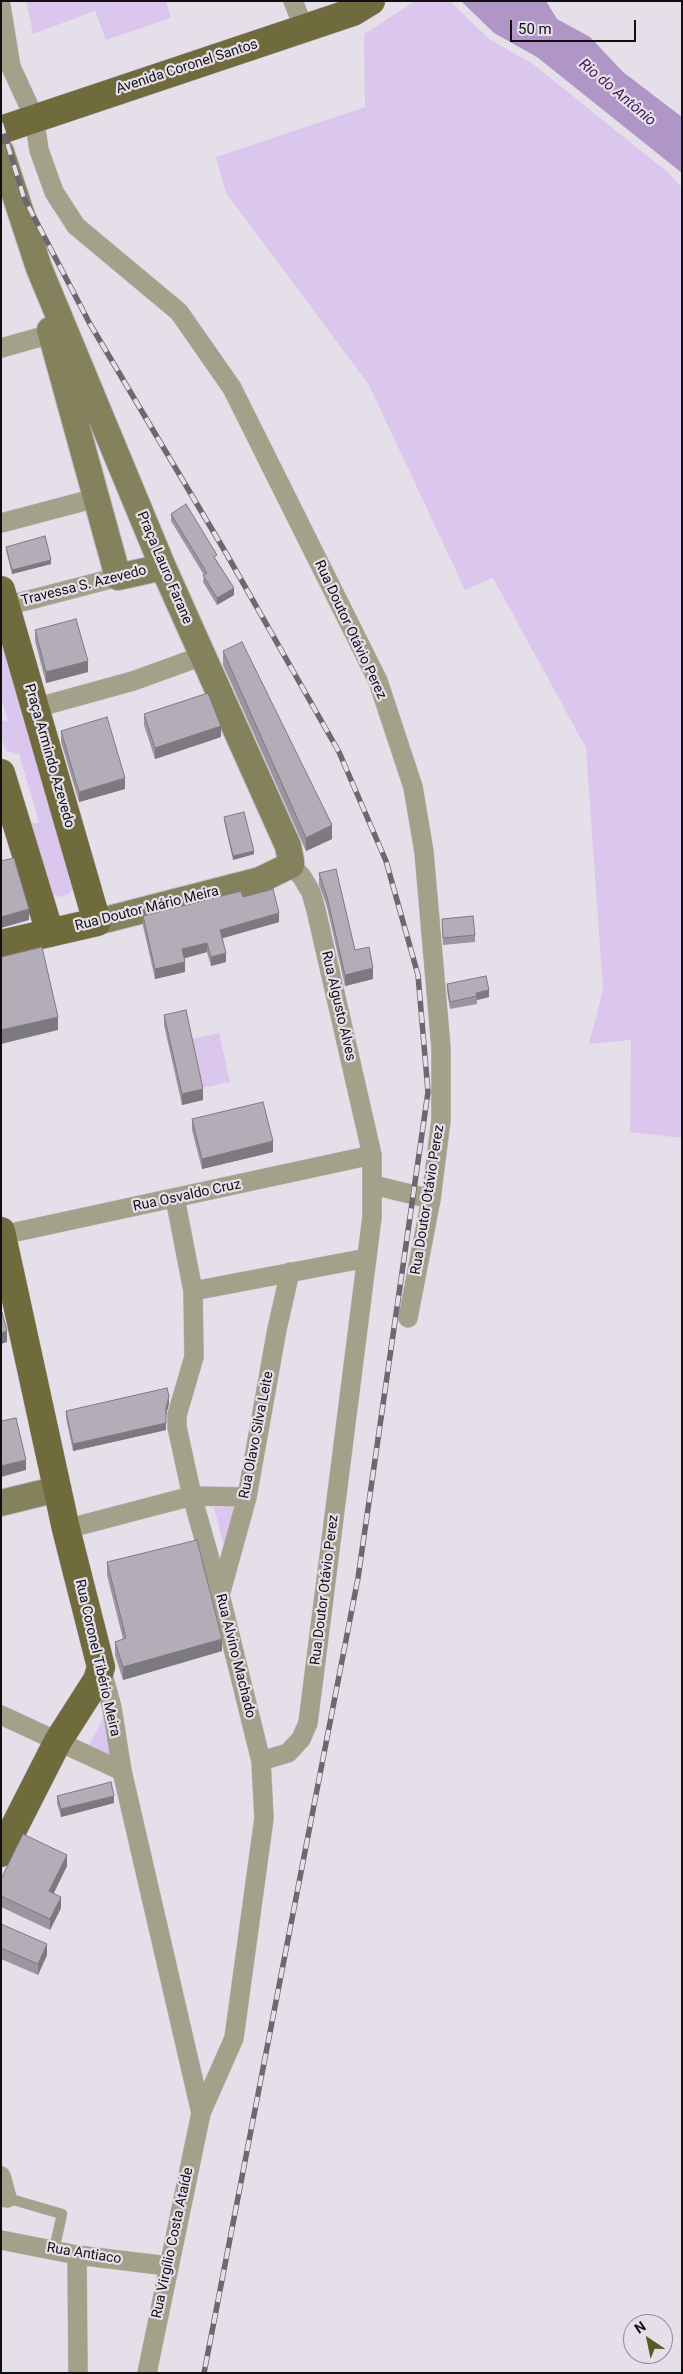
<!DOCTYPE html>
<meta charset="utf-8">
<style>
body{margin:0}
#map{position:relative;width:683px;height:2374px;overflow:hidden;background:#e5dfea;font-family:Roboto,sans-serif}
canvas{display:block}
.frame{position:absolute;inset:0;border:2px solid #110f12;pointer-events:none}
.north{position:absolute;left:623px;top:2314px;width:50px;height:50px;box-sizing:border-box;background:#e5dfea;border:1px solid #908c94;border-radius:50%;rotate:326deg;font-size:14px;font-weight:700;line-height:20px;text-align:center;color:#110f12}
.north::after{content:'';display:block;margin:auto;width:18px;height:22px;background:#5c5824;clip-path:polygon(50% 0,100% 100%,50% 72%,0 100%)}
.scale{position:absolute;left:510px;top:20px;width:126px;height:22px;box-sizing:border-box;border:2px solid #110f12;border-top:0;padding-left:6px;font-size:15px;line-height:18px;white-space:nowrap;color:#110f12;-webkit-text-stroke:4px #e5dfea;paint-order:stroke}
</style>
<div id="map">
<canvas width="683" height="2374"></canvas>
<div class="frame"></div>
<div class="north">N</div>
<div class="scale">50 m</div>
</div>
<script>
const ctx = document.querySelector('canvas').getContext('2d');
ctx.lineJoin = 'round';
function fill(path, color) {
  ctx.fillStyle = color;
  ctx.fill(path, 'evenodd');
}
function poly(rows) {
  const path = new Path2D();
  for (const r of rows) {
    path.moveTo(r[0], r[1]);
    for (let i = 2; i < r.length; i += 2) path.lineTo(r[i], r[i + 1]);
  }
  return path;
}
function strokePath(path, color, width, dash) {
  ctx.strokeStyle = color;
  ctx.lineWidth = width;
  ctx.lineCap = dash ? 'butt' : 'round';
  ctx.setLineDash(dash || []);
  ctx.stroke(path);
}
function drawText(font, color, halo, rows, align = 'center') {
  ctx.font = font + ' Roboto,sans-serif';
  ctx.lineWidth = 4.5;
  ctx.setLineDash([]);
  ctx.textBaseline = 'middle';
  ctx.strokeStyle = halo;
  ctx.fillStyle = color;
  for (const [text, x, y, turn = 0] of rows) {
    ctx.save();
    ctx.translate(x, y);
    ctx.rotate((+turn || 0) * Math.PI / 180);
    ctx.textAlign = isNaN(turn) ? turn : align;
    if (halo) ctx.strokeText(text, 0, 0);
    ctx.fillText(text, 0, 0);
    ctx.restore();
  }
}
fill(poly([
 [26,1,166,1,171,18,106,40,95,11,33,34],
 [415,1,450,1,489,39,533,64,670,174,682,188,682,1138,630,1132,631,1040,589,1044,603,989,586,748,493,578,465,590,369,385,226,193,216,157,365,107,364,34],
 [1,623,73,879,73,889,67,895,58,897,52,893,47,883,28,822,39,823,19,754,6,751,1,737,1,720,8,721,1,697],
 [219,1033,230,1082,202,1088,192,1039],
 [214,1507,250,1508,231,1575],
 [108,1708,122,1766,87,1749]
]), '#dbc7ed');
fill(poly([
 [461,1,546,1,557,19,590,37,623,72,682,117,682,173,537,57,494,33]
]), '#b095c7');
const lane = poly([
 [7,2198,62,2214,54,2250]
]);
const street = poly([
 [293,1,304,28],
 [1,6,11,67,34,117,39,150,54,192,76,226,179,312,232,388,378,681,413,787,424,852,441,1048,441,1120,431,1199,408,1318],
 [1,348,51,334],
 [1,523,96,498],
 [6,606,118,577],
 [35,708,133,681,202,656],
 [373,1185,431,1199],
 [2,1235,372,1155],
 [193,1291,367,1258],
 [66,1529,192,1496,247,1497],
 [220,1595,247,1497,277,1329,290,1272],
 [101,1667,112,1708,122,1771,201,2113],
 [1,1715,122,1771],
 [261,1761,288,1753,301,1739,308,1723,372,1217,372,1155,316,910,311,892,302,877,291,865],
 [1,2176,7,2198,1,2197],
 [1,2240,77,2255,168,2266],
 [77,2255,78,2373],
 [147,2373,201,2113,234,2038,264,1818,261,1761,220,1595,192,1496,177,1427,177,1415,194,1357,193,1291,175,1198]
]);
const secondary = poly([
 [1,152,39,268,163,567,288,846,291,861,291,865,260,880,97,922],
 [50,330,118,577,163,567],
 [1,1503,58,1489]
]);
const primary = poly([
 [1,130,353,12,371,1],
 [1,590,97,922,1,944],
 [1,773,50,933],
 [1,1231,66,1529,101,1667,97,1680,58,1741,1,1853]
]);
strokePath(lane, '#bfbac3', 11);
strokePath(street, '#bfbac3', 20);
strokePath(secondary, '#bfbac3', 28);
strokePath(primary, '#bfbac3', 29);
strokePath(lane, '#a3a189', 10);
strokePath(street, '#a3a189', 19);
strokePath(secondary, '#84825d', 26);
strokePath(primary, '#6f6b3d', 28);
const rail = poly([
 [1,123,24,198,90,324,226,553,339,752,386,861,418,975,428,1092,358,1578,204,2373]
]);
strokePath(rail, '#6c686e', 5.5);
strokePath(rail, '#e5dfea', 4, [11]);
fill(poly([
 [171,514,217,561,234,595,217,605,203,582,204,575,171,521],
 [6,547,51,564,12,574,6,550],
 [35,630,88,672,46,683,35,641],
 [223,651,332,839,306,851,223,665],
 [144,714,221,737,155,759,144,725],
 [61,731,125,789,79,802,61,742],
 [224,817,254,854,233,860,224,821],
 [319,873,355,950,373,979,345,986,327,907,319,884],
 [243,897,279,922,222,938,226,962,211,966,207,952,184,958,185,972,155,979,143,926,143,916],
 [442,919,475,935,475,942,443,945],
 [447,984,489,997,477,1000,477,1004,450,1009,447,991],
 [164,1015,203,1100,182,1105,164,1025],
 [192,1119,273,1152,202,1169,192,1130],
 [169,1404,166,1414,166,1430,73,1451,66,1418,66,1411],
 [107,1562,222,1651,123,1680,115,1655,115,1642,123,1639,107,1575],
 [57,1796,114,1803,61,1817,57,1803],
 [67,1866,54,1893,61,1908,50,1930,1,1907,1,1879],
 [1,1924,47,1955,38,1975,1,1959]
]), '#9a959e');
fill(poly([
 [51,560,51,564,12,574,12,570],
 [234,588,234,595,217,605,217,598],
 [88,661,88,672,46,683,46,672],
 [221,726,221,737,155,759,155,748],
 [125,778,125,789,79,802,79,792],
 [332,825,332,839,306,851,306,838],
 [254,851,254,854,233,860,233,856],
 [29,909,29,920,1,928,1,917],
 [279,913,279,922,220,939,220,930],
 [207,943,207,952,182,959,182,949],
 [226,953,226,962,211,966,211,957],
 [185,962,185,972,155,979,155,969],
 [373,968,373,979,345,986,345,975],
 [489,990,489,997,477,1000,476,993],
 [58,1017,58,1030,1,1044,1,1030],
 [203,1089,203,1100,182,1105,182,1094],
 [273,1141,273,1152,202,1169,202,1159],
 [7,1331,7,1342,1,1344,1,1333],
 [169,1396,169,1404,166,1415,166,1408],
 [166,1423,166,1430,73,1451,73,1444],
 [26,1460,26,1470,1,1477,1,1466],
 [222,1639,222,1651,123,1680,123,1667],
 [114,1796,114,1803,61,1817,61,1809],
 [67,1855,67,1866,49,1902,49,1891],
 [61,1897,61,1908,50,1930,50,1919],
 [47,1944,47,1955,38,1975,38,1964]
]), '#7d7981');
const building = poly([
 [186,504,217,555,214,557,234,588,217,598,203,575,207,573,171,514,186,504],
 [45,536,51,560,12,570,6,547,45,536],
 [76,619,88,661,46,672,35,630,76,619],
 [242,642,332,825,306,838,223,651,242,642],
 [208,693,221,726,155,748,144,714,208,693],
 [107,717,125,778,79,792,61,731,107,717],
 [244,812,254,851,233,856,224,817,244,812],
 [14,858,29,909,1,917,1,861,14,858],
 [336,869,355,950,369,947,373,968,345,975,327,897,319,873,336,869],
 [273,889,279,913,220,930,226,953,211,957,207,943,182,949,185,962,155,969,143,916,241,891,243,897,273,889],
 [473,916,475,935,443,938,442,919,473,916],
 [42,947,58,1017,1,1030,1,957,42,947],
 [486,976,489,990,476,993,477,996,450,1002,447,984,486,976],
 [186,1010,203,1089,182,1094,164,1015,186,1010],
 [263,1102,273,1141,202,1159,192,1119,263,1102],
 [1,1312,2,1312,7,1331,1,1333,1,1312],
 [167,1388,169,1396,166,1408,166,1423,73,1444,66,1411,167,1388],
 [16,1418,26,1460,1,1466,1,1421,16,1418],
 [197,1540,222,1639,123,1667,115,1642,126,1638,107,1562,197,1540],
 [111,1782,114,1796,61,1809,57,1796,111,1782],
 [23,1834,67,1855,49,1891,61,1897,50,1919,1,1896,1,1879,23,1834],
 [1,1924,47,1944,38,1964,1,1948,1,1924]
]);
fill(building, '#b3adb8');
strokePath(building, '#7d7981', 1);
drawText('14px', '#110f12', '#e5dfea', [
 ["Avenida Coronel Santos",187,67,-18],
 ["Praça Lauro Farane",164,568,67],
 ["Travessa S. Azevedo",84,586,-14],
 ["Rua Doutor Otávio Perez",350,630,65],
 ["Praça Armindo Azevedo",49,756,74],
 ["Rua Doutor Mário Meira",147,909,-14],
 ["Rua Algusto Alves",338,1006,77],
 ["Rua Osvaldo Cruz",187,1196,-12],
 ["Rua Doutor Otávio Perez",428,1200,-81],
 ["Rua Olavo Silva Leite",257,1435,-79],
 ["Rua Doutor Otávio Perez",325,1590,-83],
 ["Rua Alvino Machado",235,1656,76],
 ["Rua Coronel Tibério Meira",97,1658,77],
 ["Rua Virgílio Costa Ataíde",173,2243,-78],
 ["Rua Antiaco",84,2254,9]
]);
drawText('italic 15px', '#3d1855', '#e5dfea', [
 ["Rio do Antônio",617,93,40]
]);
</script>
